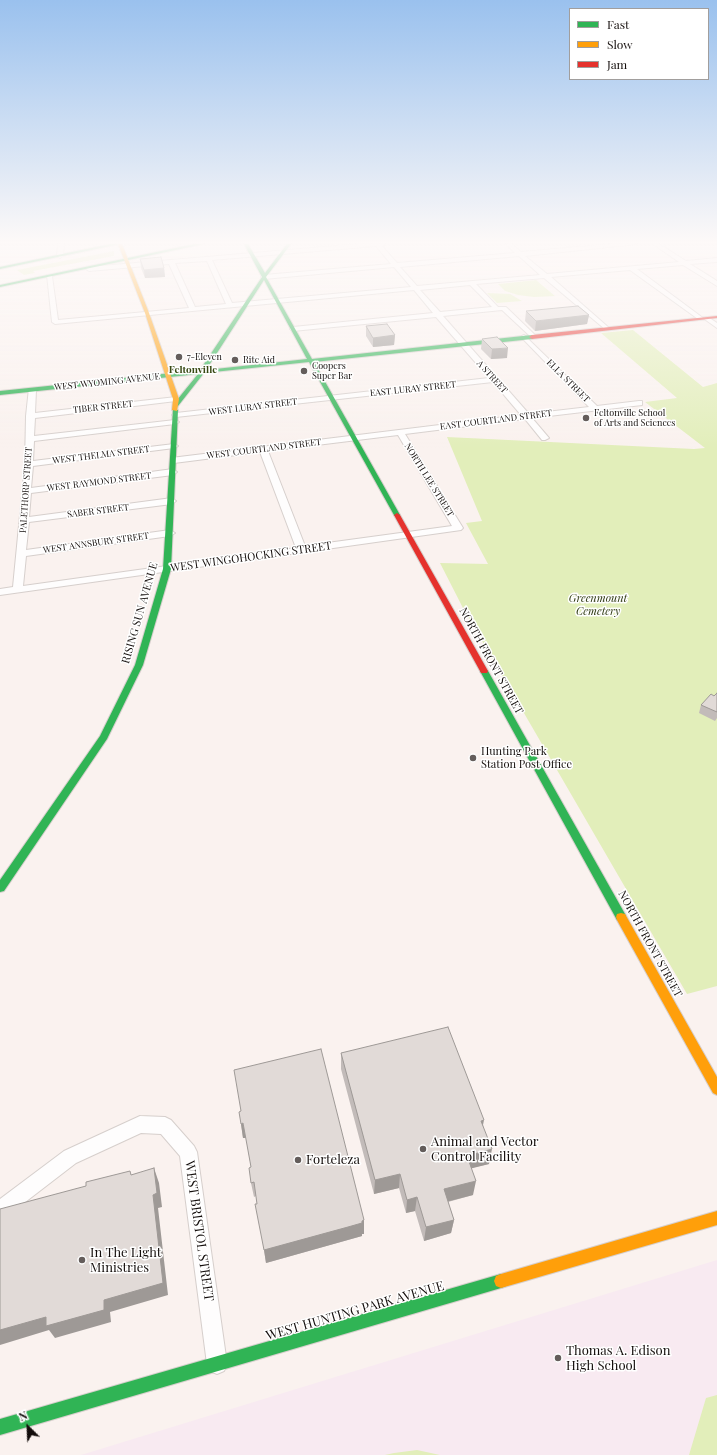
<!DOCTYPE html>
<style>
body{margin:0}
#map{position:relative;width:717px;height:1455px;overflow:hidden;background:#faf2ef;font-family:"Playfair Display",serif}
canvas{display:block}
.legend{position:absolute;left:569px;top:8px;width:140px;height:72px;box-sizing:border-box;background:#fff;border:1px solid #a19e9d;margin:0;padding:5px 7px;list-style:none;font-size:12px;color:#130d0b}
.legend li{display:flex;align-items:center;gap:8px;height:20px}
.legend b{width:20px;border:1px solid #a19e9d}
.north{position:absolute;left:8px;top:1407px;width:40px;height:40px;-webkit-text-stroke:3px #fff;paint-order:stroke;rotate:336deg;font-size:11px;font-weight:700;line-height:16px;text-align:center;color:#130d0b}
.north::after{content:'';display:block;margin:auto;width:14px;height:18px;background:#130d0b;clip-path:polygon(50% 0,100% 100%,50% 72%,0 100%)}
</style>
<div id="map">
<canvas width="717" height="1455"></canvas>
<ul class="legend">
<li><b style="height:5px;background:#30b455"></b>Fast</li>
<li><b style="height:5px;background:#ff9f0a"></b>Slow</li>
<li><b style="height:5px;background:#e5322d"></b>Jam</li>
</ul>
<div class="north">N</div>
</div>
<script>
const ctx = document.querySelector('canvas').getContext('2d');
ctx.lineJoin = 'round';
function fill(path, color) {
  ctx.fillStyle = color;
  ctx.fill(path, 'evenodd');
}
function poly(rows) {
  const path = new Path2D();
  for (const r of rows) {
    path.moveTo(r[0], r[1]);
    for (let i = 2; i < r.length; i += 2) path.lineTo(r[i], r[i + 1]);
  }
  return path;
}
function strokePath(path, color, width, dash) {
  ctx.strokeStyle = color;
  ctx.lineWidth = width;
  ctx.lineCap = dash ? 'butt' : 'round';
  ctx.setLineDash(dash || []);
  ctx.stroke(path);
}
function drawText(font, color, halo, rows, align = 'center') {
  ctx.font = font + ' "Playfair Display",serif';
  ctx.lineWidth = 3;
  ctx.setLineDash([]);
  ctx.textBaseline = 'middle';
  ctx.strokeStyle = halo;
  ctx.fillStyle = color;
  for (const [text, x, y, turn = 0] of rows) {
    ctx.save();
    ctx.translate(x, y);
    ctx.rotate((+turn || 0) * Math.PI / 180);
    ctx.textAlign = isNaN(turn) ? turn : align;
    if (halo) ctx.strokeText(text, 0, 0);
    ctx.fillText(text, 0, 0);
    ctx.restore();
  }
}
fill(poly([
 [717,1260,717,1455,81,1455]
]), '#f8eaf1');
fill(poly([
 [114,251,114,256,33,271,35,273,24,275,17,270],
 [536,280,555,296,534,297,518,295,505,291,498,284],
 [487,293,510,294,522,301,497,303],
 [633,330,703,387,717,383,717,986,687,994,463,608,440,563,488,564,466,523,482,521,447,437,694,449,705,448,645,402,677,398,601,333],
 [717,1395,717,1455,689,1455,706,1398],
 [417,1450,440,1455,385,1455,394,1453]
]), '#e2eeba');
const street = poly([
 [58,244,64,244,63,256,60,258,57,256,58,244],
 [358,244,385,244,382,246,397,263,515,253,506,244,512,244,521,252,611,244,637,244,525,256,547,274,679,262,653,244,659,244,686,261,717,258,717,262,690,264,717,281,717,286,683,265,637,269,703,318,708,317,717,323,717,328,703,318,698,319,630,270,551,277,608,327,609,328,606,330,544,278,476,284,498,307,506,307,535,335,535,337,531,337,502,310,443,316,529,414,589,407,522,338,522,336,524,335,597,406,639,401,642,401,642,405,532,418,549,438,545,440,542,440,525,419,405,434,463,528,461,530,0,595,0,589,13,587,25,464,26,416,29,388,36,390,35,413,176,397,180,399,176,401,35,418,34,436,175,420,179,422,175,424,34,441,33,461,174,444,178,446,174,448,33,466,31,488,173,469,177,472,173,475,31,493,29,517,172,498,176,501,172,504,29,522,26,550,170,530,175,533,170,536,26,556,23,586,296,548,260,452,174,463,171,462,171,458,521,415,493,382,176,417,172,415,176,413,489,378,436,317,293,331,290,329,293,327,433,313,414,290,55,324,52,322,47,275,52,276,58,320,189,308,169,264,89,271,86,269,89,267,358,244],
 [376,246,391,264,264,275,261,277,264,279,394,267,411,287,232,303,212,260,376,246],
 [519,256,540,275,417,286,400,267,519,256],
 [207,261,226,304,195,307,175,263,207,261],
 [470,285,492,307,440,312,420,290,470,285],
 [398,435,452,526,305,546,268,451,398,435],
 [140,1116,165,1117,171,1120,194,1146,197,1152,227,1364,224,1371,217,1374,210,1371,207,1364,180,1156,161,1134,141,1133,76,1163,11,1213,0,1217,0,1199,64,1151,140,1116]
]);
const fast = poly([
 [110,244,120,244,0,269,0,267,110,244],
 [194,244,204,244,0,287,0,285,194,244],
 [244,244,248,244,265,273,287,244,291,244,266,277,312,359,532,335,535,337,532,339,314,362,400,515,399,516,395,516,394,515,309,362,204,373,178,406,176,407,173,405,198,374,0,395,0,391,200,370,262,277,244,244],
 [264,280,307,359,206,370,264,280],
 [173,409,178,410,171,569,143,665,107,739,4,891,0,892,0,880,100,736,135,665,163,569,173,409],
 [484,668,488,671,625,914,626,917,625,920,621,921,617,920,480,671,484,668],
 [501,1274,506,1276,508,1281,506,1286,501,1288,0,1435,0,1419,501,1274]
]);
const slow = poly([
 [118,244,122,244,149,313,179,399,177,411,172,410,173,399,145,313,118,244],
 [621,913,625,914,717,1077,717,1095,713,1093,617,920,616,917,617,914,621,913],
 [717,1211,717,1225,501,1288,496,1286,494,1281,496,1276,501,1274,717,1211]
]);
const jam = poly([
 [717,316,717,318,532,339,529,337,532,335,717,316],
 [397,513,400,515,488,671,487,673,481,673,480,671,394,515,397,513]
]);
strokePath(street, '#d6cfcc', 2);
strokePath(fast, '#d6cfcc', 2);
strokePath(slow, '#d6cfcc', 2);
strokePath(jam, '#d6cfcc', 2);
fill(street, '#fefdfd');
fill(fast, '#30b455');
fill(slow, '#ff9f0a');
fill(jam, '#e5322d');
fill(poly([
 [140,259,164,268,165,277,145,278,141,268],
 [526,311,589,315,587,324,535,331,525,321],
 [366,326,395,335,394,345,373,347,366,336],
 [482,339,507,358,491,359,481,349],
 [717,693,717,718,715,721,699,713,701,705,714,696],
 [341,1053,483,1125,489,1164,471,1168,473,1195,448,1202,454,1220,451,1233,424,1241,415,1211,406,1213,399,1188,374,1194,341,1069],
 [241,1124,364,1220,364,1234,362,1234,362,1236,266,1263,256,1196,254,1197,251,1183,251,1167,246,1138,243,1138]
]), '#c2bbb9');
fill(poly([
 [164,268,165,277,145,278,144,270],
 [589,315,587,324,535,331,536,321],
 [395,335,394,345,373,347,373,338],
 [508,348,507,358,491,359,492,349],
 [484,1120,481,1135,481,1121],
 [243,1123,246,1138,243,1138,241,1124],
 [492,1149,489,1164,465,1170,467,1156],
 [154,1168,159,1183,162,1207,158,1208,168,1295,110,1312,111,1322,55,1338,49,1330,0,1345,0,1330,153,1195],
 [400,1174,399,1188,374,1194,375,1180],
 [476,1181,473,1195,442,1203,444,1189],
 [417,1197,415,1211,406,1213,407,1200],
 [364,1220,364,1234,362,1234,362,1236,266,1263,264,1250],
 [454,1220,451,1233,424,1241,426,1227]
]), '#9e9996');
const building = poly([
 [161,257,164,268,144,270,140,259,161,257],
 [578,306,589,315,536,321,526,311,578,306],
 [387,324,395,335,373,338,366,326,387,324],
 [497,337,508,348,492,349,482,339,497,337],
 [717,693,717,712,701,705,711,694,714,696,717,693],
 [448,1027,484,1120,481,1121,492,1149,467,1156,476,1181,444,1189,454,1220,426,1227,417,1197,407,1200,400,1174,375,1180,341,1053,448,1027],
 [321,1049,364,1220,362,1221,362,1223,348,1227,264,1250,255,1204,257,1204,254,1182,251,1183,249,1168,251,1167,243,1123,241,1124,239,1112,241,1111,234,1070,321,1049],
 [154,1168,157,1193,153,1195,163,1283,104,1300,104,1310,46,1326,46,1317,0,1330,0,1209,86,1186,86,1182,130,1171,131,1175,154,1168]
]);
fill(building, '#e1dad7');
strokePath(building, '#9e9996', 1);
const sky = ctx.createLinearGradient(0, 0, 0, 448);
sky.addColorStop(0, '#9ac1ee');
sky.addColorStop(0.54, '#fdf9f8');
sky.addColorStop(1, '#fdf9f800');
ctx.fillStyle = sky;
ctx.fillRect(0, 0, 717, 448);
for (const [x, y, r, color] of [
 [179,357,4,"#645d5b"],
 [235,360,4,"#645d5b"],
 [304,371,4,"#645d5b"],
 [586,418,4,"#645d5b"],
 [473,758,4,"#645d5b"],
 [423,1149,4,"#645d5b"],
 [298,1160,4,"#645d5b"],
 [82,1260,4,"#645d5b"],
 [558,1358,4,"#645d5b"]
]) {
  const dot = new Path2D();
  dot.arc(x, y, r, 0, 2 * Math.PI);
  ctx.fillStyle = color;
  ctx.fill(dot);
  strokePath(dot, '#fff', 1.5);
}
drawText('9px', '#130d0b', '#fff', [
 ["7-Eleven",187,357],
 ["Rite Aid",243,360],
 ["Coopers",312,366],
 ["Super Bar",312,376],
 ["Feltonville School",594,413],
 ["of Arts and Sciences",594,423]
], 'left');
drawText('9px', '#130d0b', '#fff', [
 ["A STREET",492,377,48],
 ["ELLA STREET",568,381,45],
 ["WEST WYOMING AVENUE",107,382,-6],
 ["EAST LURAY STREET",413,389,-6],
 ["TIBER STREET",103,407,-6],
 ["WEST LURAY STREET",253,407,-7],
 ["EAST COURTLAND STREET",496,420,-7],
 ["WEST COURTLAND STREET",264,449,-7],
 ["WEST THELMA STREET",101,455,-7],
 ["NORTH LEE STREET",429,480,58],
 ["WEST RAYMOND STREET",99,482,-7],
 ["PALETHORP STREET",26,490,-86],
 ["SABER STREET",98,511,-7],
 ["WEST ANNSBURY STREET",96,543,-8]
]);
drawText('bold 10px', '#384812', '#fff', [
 ["Feltonville",193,370]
]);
drawText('11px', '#130d0b', '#fff', [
 ["WEST WINGOHOCKING STREET",251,557,-8],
 ["RISING SUN AVENUE",140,613,-74],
 ["NORTH FRONT STREET",491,661,61],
 ["NORTH FRONT STREET",650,944,61]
]);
drawText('italic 11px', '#2d3810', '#fff', [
 ["Greenmount",598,599],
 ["Cemetery",598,612]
]);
drawText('11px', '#130d0b', '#fff', [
 ["Hunting Park",481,752],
 ["Station Post Office",481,765]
], 'left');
drawText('13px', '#130d0b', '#fff', [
 ["Animal and Vector",431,1142],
 ["Control Facility",431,1157],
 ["Forteleza",306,1160],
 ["In The Light",90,1253],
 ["Ministries",90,1268],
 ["Thomas A. Edison",566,1351],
 ["High School",566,1366]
], 'left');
drawText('13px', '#130d0b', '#fff', [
 ["WEST BRISTOL STREET",199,1231,82],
 ["WEST HUNTING PARK AVENUE",355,1311,-16]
]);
</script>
